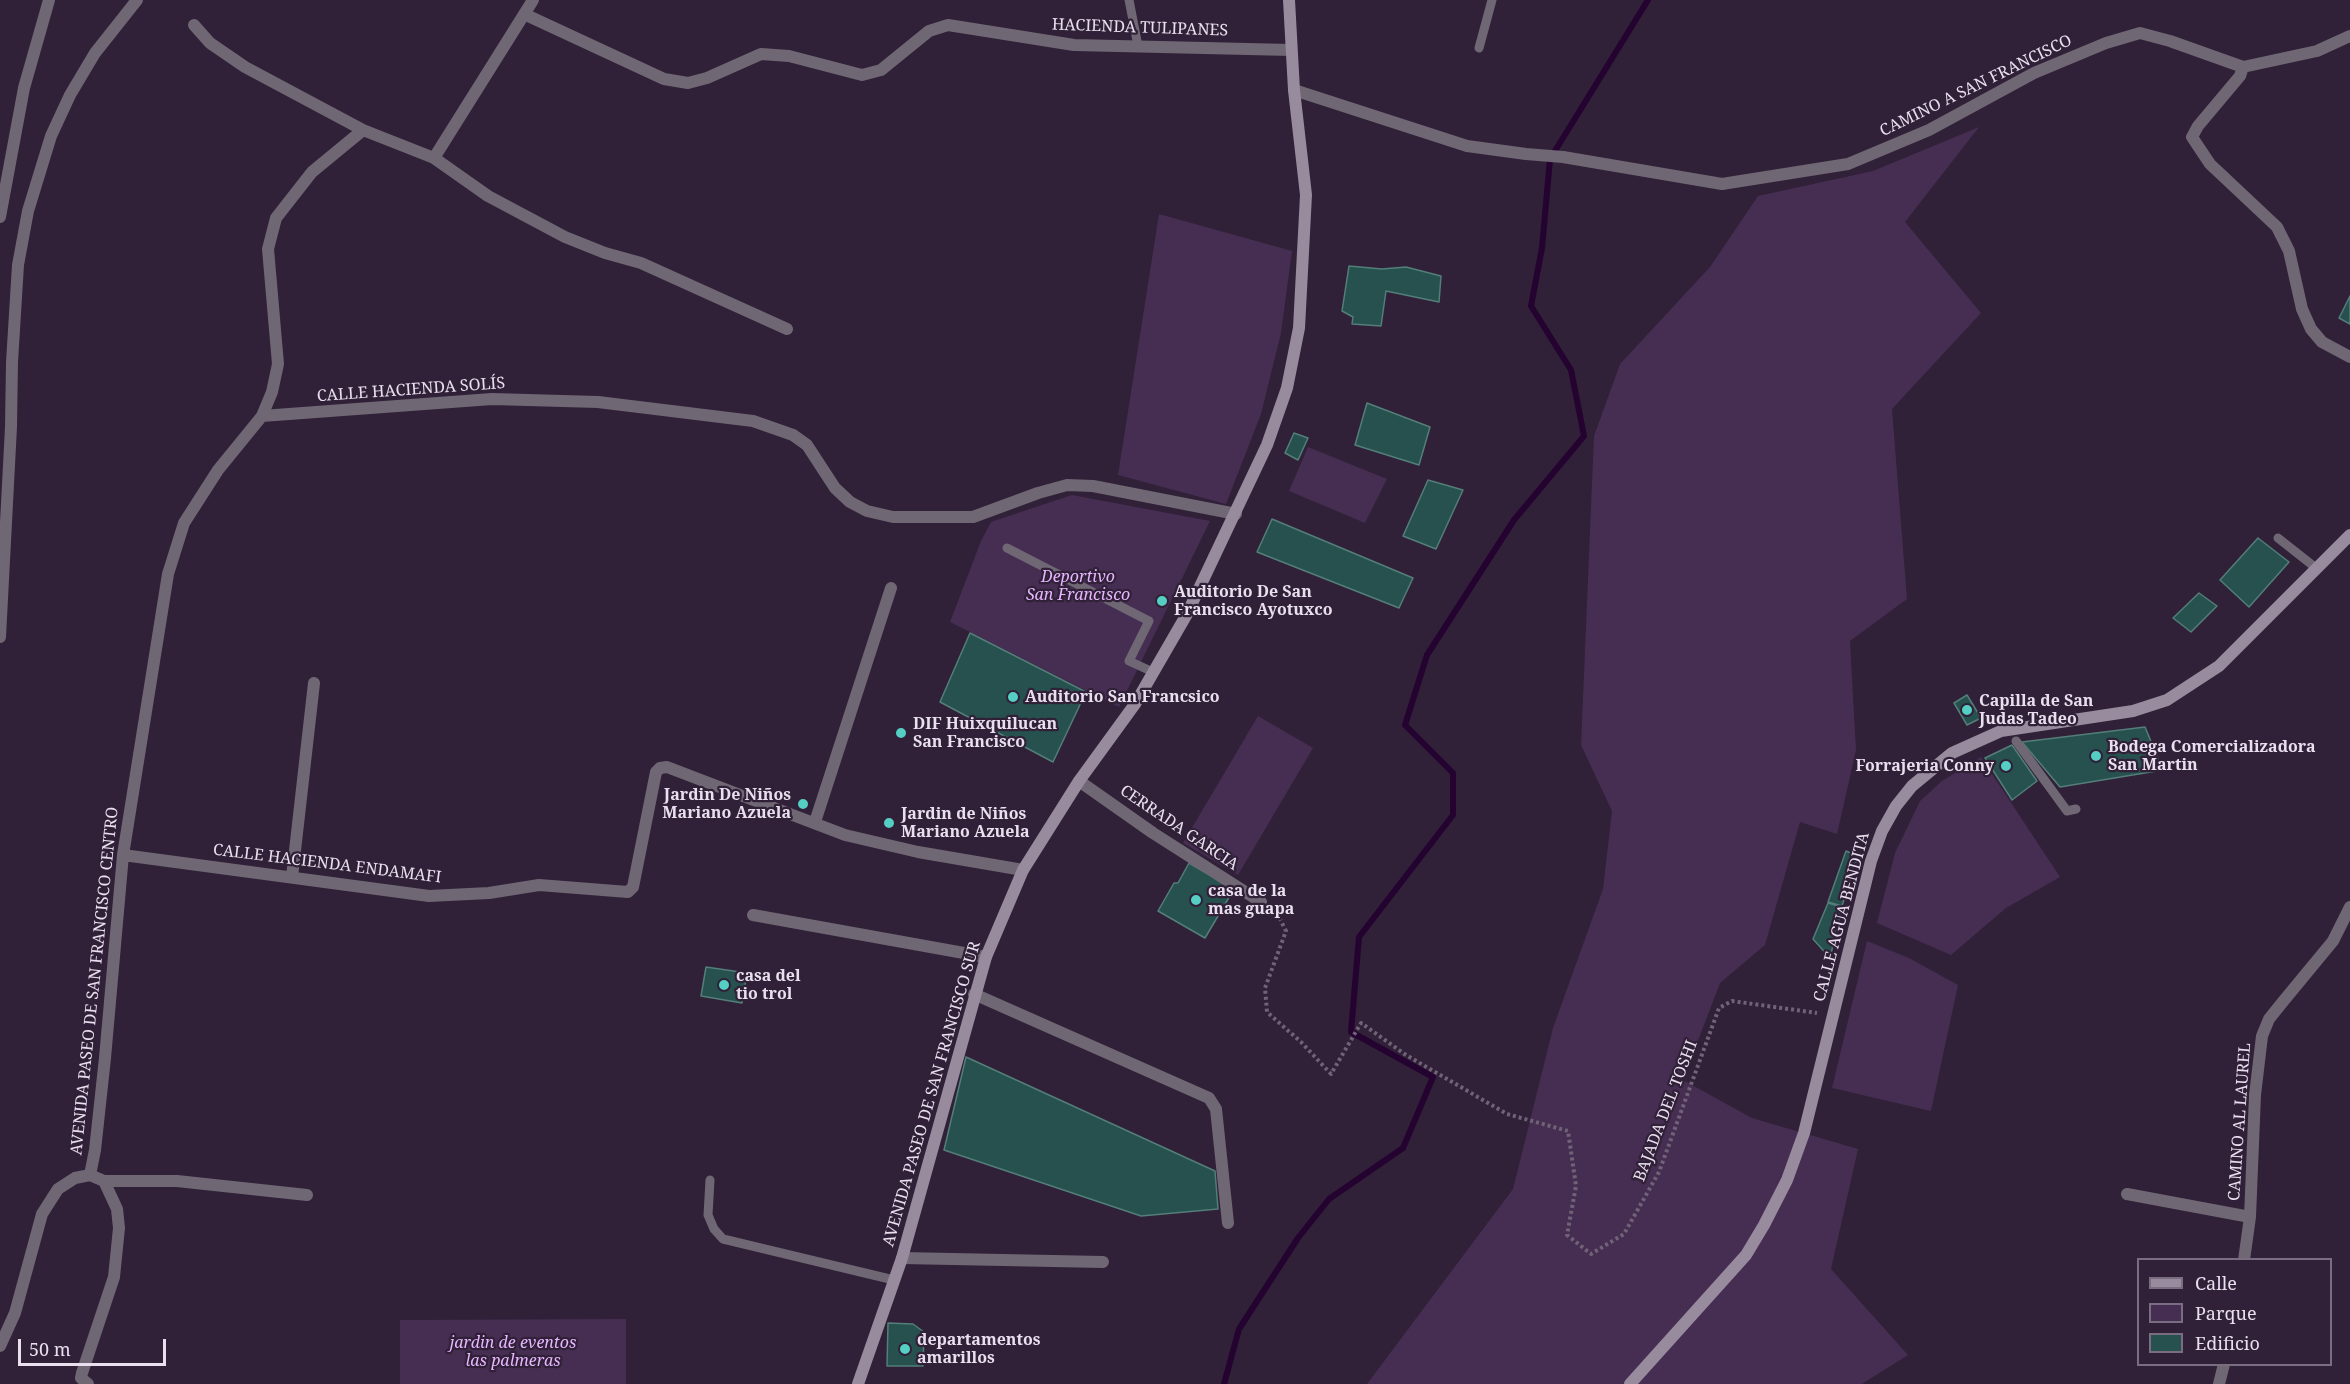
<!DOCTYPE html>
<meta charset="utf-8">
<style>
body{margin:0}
#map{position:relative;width:2350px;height:1384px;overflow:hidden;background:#302038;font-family:"Noto Serif",serif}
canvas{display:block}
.legend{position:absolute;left:2137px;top:1258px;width:195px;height:108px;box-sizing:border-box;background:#302038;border:2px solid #7a6c81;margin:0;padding:8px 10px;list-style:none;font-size:18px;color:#e9dfee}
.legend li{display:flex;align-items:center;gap:12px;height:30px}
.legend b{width:30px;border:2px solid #7a6c81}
.scale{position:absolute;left:18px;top:1339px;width:148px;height:27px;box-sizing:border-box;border:3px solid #e9dfee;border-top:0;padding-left:8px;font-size:18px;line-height:21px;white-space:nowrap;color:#e9dfee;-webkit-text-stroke:4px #302038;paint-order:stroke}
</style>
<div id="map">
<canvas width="2350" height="1384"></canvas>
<ul class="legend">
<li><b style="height:8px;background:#988b9e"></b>Calle</li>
<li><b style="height:16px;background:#462e52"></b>Parque</li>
<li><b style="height:16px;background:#27514e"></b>Edificio</li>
</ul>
<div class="scale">50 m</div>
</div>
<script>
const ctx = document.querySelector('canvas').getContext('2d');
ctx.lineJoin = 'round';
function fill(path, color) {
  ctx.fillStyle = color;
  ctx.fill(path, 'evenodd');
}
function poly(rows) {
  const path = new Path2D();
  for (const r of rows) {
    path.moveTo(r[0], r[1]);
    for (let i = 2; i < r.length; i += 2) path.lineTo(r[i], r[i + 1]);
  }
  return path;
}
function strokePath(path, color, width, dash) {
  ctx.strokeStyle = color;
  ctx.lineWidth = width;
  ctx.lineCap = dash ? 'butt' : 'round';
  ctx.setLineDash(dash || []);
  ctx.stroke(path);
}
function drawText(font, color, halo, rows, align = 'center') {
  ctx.font = font + ' "Noto Serif",serif';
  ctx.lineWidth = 4.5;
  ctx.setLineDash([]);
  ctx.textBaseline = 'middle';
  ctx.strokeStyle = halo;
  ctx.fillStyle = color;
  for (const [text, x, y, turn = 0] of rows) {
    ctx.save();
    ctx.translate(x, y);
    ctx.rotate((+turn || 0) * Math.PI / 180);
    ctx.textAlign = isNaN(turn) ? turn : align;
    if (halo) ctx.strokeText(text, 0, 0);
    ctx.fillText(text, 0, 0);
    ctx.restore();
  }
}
fill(poly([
 [1979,127,1905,222,1981,313,1892,409,1907,599,1850,641,1856,750,1837,834,1800,822,1765,945,1720,983,1683,1080,1752,1118,1858,1149,1831,1269,1908,1355,1862,1384,1367,1384,1513,1189,1553,1028,1603,889,1612,811,1581,745,1594,436,1620,364,1710,267,1758,196,1873,171],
 [1159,214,1292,251,1281,333,1261,414,1226,504,1118,475],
 [1308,447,1387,479,1365,523,1289,491],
 [1072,495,1210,521,1119,707,950,622,981,541,991,522],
 [1258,716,1313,748,1238,875,1183,843],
 [1981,757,2060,877,2006,908,1951,955,1877,923,1895,853,1920,801,1942,781],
 [1867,941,1909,958,1958,985,1931,1111,1832,1088],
 [626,1319,626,1384,400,1384,400,1320]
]), '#462e52');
strokePath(poly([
 [1224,1384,1239,1329,1298,1238,1329,1199,1403,1148,1433,1077,1351,1032,1359,937,1453,815,1453,773,1405,725,1427,655,1514,520,1584,436,1571,370,1531,306,1542,248,1550,159,1648,0]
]), '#240330', 6);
const building = poly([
 [1349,266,1382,269,1406,267,1441,276,1439,302,1386,291,1381,326,1352,324,1353,317,1342,311,1349,266],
 [2350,296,2350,324,2339,318,2350,296],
 [1367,403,1430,427,1419,465,1355,445,1367,403],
 [1294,433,1308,438,1298,460,1285,453,1294,433],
 [1428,480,1463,490,1436,549,1403,536,1428,480],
 [1272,519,1413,578,1399,608,1257,552,1272,519],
 [2258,538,2289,562,2249,607,2220,580,2258,538],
 [2199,593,2217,606,2191,632,2173,618,2199,593],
 [970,633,1086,692,1053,762,940,702,970,633],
 [1967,695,1981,718,1967,725,1954,703,1967,695],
 [2145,727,2163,770,2060,787,2022,742,2145,727],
 [2012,745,2037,781,2012,800,1985,758,2012,745],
 [1846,851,1858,856,1842,906,1828,902,1846,851],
 [1189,863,1234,889,1205,938,1158,911,1174,883,1178,883,1189,863],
 [1828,903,1842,907,1830,958,1813,939,1828,903],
 [706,967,747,973,742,1003,701,996,706,967],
 [966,1057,1215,1171,1218,1209,1141,1216,944,1150,966,1057],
 [888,1323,913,1324,924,1332,923,1366,887,1366,888,1323]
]);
fill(building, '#27514e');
strokePath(building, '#537e79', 1.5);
strokePath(poly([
 [1271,910,1278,915,1286,931,1265,988,1267,1012,1301,1042,1331,1074,1361,1023,1406,1055,1507,1114,1568,1131,1576,1186,1567,1235,1591,1254,1624,1234,1659,1172,1719,1008,1732,1001,1817,1013]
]), '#706277', 4, [3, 3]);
strokePath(poly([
 [1129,0,1138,46],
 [1479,48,1492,0],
 [2278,538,2316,568],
 [1007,548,1149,621,1129,661,1153,672],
 [2016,741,2067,811,2076,809],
 [710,1180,708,1215,714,1229,723,1239,894,1280]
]), '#6f6773', 9);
strokePath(poly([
 [524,14,664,79,688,83,707,78,761,54,789,56,862,75,881,70,929,31,948,25,1074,45,1291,50],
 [194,25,210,43,245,67,363,130],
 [2243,67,2240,76,2198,126,2192,137,2210,164,2277,227,2289,251,2302,309,2311,329,2322,342,2350,357],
 [1294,90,1467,146,1526,154,1563,157,1722,184,1848,164,1929,130,2034,73,2106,43,2140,33,2170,41,2243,67,2317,51,2350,36],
 [434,158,488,196,565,237,605,253,641,263,787,329],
 [0,217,24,88,49,0],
 [262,416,492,399,598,402,753,421,793,435,807,445,835,488,850,502,867,511,893,517,973,517,1038,493,1067,485,1093,486,1236,514],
 [0,637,11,427,12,362,18,265,28,211,51,136,70,95,95,53,137,0],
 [1079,781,1153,833,1261,902],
 [815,822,891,588],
 [123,855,429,896,489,893,539,885,628,892,633,887,656,772,660,768,667,767,845,835,918,852,1023,870],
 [292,877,314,683],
 [753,915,986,957],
 [974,994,1209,1098,1216,1109,1228,1223],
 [90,1175,95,1150,105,1058,123,855,168,574,184,523,218,470,262,416,272,392,278,364,268,249,276,218,312,172,363,130,434,158,533,0],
 [104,1181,177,1181,307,1195],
 [2127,1194,2250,1217],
 [902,1258,1103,1262],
 [2244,1260,2250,1217,2255,1095,2262,1036,2269,1019,2281,1004,2333,941,2350,907],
 [0,1346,15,1313,42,1214,58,1189,75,1178,90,1175],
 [88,1384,81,1378,82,1373,114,1277,119,1228,117,1209,104,1181,90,1175],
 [2219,1384,2224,1364]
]), '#6f6773', 12);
strokePath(poly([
 [858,1384,902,1258,986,957,1023,870,1079,781,1135,704,1187,614,1267,445,1287,388,1299,328,1306,195,1294,90,1289,0],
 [1630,1384,1746,1255,1764,1225,1787,1180,1804,1133,1871,861,1882,831,1896,806,1912,786,1952,753,2001,731,2133,711,2167,700,2219,666,2350,535]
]), '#988b9e', 12);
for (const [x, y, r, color] of [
 [1162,601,6,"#55cec4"],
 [1013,697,6,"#55cec4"],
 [1967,710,6,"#55cec4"],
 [901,733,6,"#55cec4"],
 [2096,756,6,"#55cec4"],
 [2006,766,6,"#55cec4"],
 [803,804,6,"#55cec4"],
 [889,823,6,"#55cec4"],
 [1196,900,6,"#55cec4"],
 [724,985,6,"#55cec4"],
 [905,1349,6,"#55cec4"]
]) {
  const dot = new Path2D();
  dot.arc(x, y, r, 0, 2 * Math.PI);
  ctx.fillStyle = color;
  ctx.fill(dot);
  strokePath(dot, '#302038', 2);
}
drawText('16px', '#e9dfee', '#302038', [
 ["HACIENDA TULIPANES",1140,28,2],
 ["CAMINO A SAN FRANCISCO",1976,86,-26],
 ["CALLE HACIENDA SOLÍS",411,390,-4],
 ["CERRADA GARCIA",1179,828,34],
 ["CALLE HACIENDA ENDAMAFI",327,864,7],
 ["CALLE AGUA BENDITA",1842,917,-75],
 ["AVENIDA PASEO DE SAN FRANCISCO CENTRO",95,981,-84],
 ["AVENIDA PASEO DE SAN FRANCISCO SUR",932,1094,-74],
 ["BAJADA DEL TOSHI",1666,1111,-69],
 ["CAMINO AL LAUREL",2240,1122,-86]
]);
drawText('italic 16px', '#e7b6ff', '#302038', [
 ["Deportivo",1078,577],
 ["San Francisco",1078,595],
 ["jardin de eventos",513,1343],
 ["las palmeras",513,1361]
]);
drawText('bold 16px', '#e9dfee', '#302038', [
 ["Auditorio De San",1174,592],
 ["Francisco Ayotuxco",1174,610],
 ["Auditorio San Francsico",1025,697],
 ["Capilla de San",1979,701],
 ["Judas Tadeo",1979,719],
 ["DIF Huixquilucan",913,724],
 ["San Francisco",913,742],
 ["Bodega Comercializadora",2108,747],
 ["San Martin",2108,765],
 ["Forrajeria Conny",1994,766,"right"],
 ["Jardin De Niños",791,795,"right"],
 ["Mariano Azuela",791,813,"right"],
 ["Jardin de Niños",901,814],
 ["Mariano Azuela",901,832],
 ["casa de la",1208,891],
 ["mas guapa",1208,909],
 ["casa del",736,976],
 ["tio trol",736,994],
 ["departamentos",917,1340],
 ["amarillos",917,1358]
], 'left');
</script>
